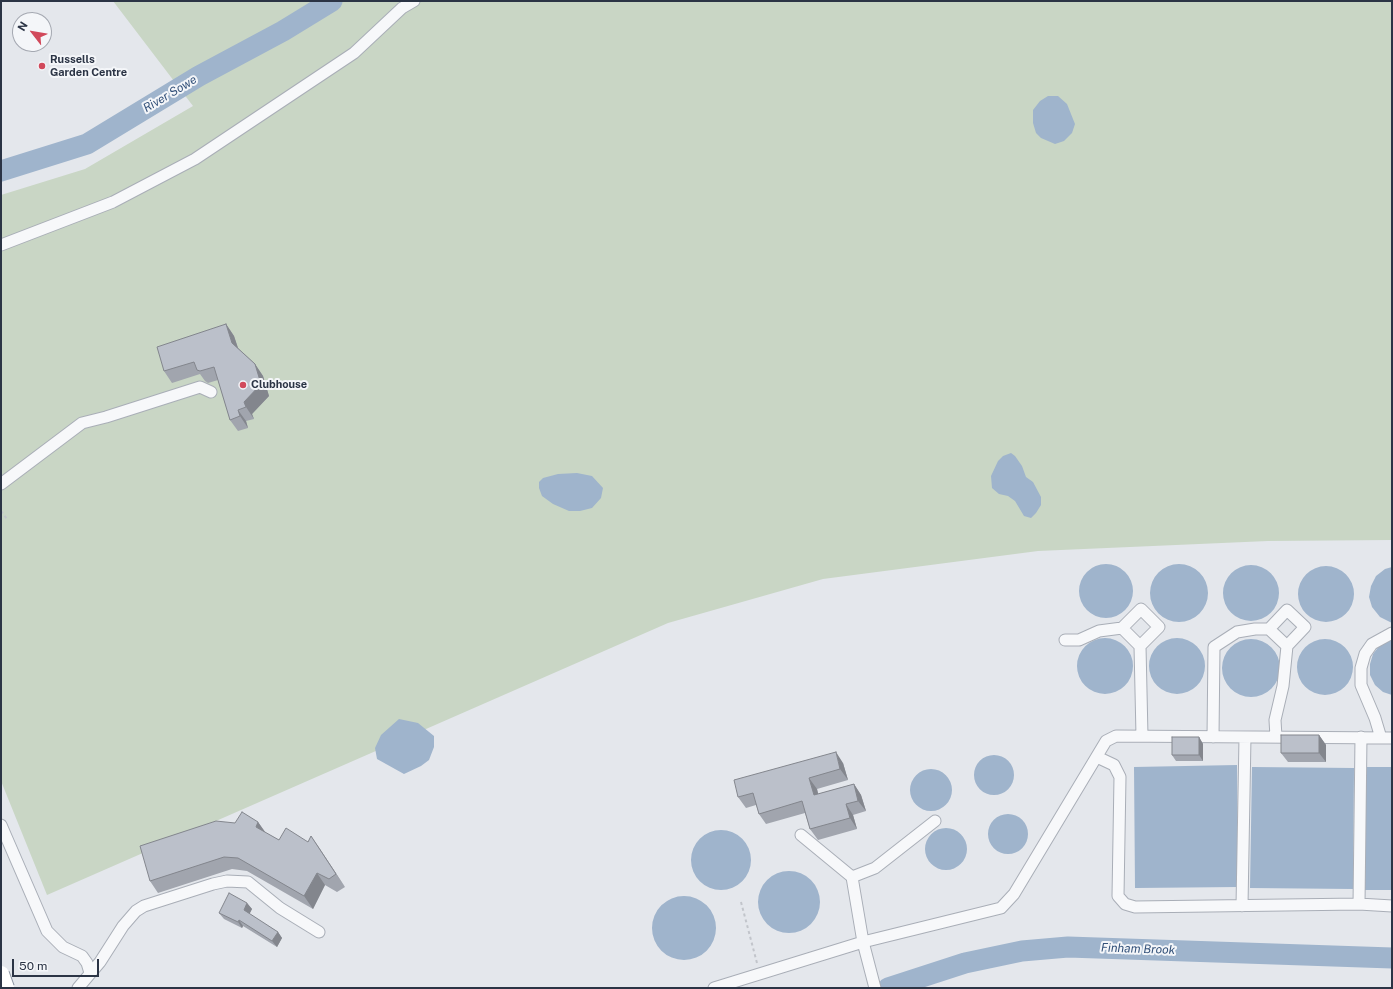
<!DOCTYPE html>
<style>
body{margin:0}
#map{position:relative;width:1393px;height:989px;overflow:hidden;background:#e4e7ec;font-family:"Public Sans",sans-serif}
canvas{display:block}
.frame{position:absolute;inset:0;border:2px solid #2b3445;pointer-events:none}
.north{position:absolute;left:12px;top:12px;width:40px;height:40px;box-sizing:border-box;background:#f4f6f9;border:1px solid #a4a8b1;border-radius:50%;rotate:301deg;font-size:11px;font-weight:700;line-height:16px;text-align:center;color:#2b3445}
.north::after{content:'';display:block;margin:auto;width:14px;height:18px;background:#d1495b;clip-path:polygon(50% 0,100% 100%,50% 72%,0 100%)}
.scale{position:absolute;left:12px;top:959px;width:87px;height:18px;box-sizing:border-box;border:2px solid #2b3445;border-top:0;padding-left:5px;font-size:12px;line-height:14px;white-space:nowrap;color:#2b3445;-webkit-text-stroke:3px #f4f6f9;paint-order:stroke}
</style>
<div id="map">
<canvas width="1393" height="989"></canvas>
<div class="frame"></div>
<div class="north">N</div>
<div class="scale">50 m</div>
</div>
<script>
const ctx = document.querySelector('canvas').getContext('2d');
ctx.lineJoin = 'round';
function fill(path, color) {
  ctx.fillStyle = color;
  ctx.fill(path, 'evenodd');
}
function poly(rows) {
  const path = new Path2D();
  for (const r of rows) {
    if (r.length === 3) {
      path.moveTo(r[0] + r[2], r[1]);
      path.arc(r[0], r[1], r[2], 0, 2 * Math.PI);
      continue;
    }
    path.moveTo(r[0], r[1]);
    for (let i = 2; i < r.length; i += 2) path.lineTo(r[i], r[i + 1]);
  }
  return path;
}
function strokePath(path, color, width, dash) {
  ctx.strokeStyle = color;
  ctx.lineWidth = width;
  ctx.lineCap = dash ? 'butt' : 'round';
  ctx.setLineDash(dash || []);
  ctx.stroke(path);
}
function drawText(font, color, halo, rows, align = 'center') {
  ctx.font = font + ' "Public Sans",sans-serif';
  ctx.lineWidth = 4;
  ctx.setLineDash([]);
  ctx.textBaseline = 'middle';
  ctx.strokeStyle = halo;
  ctx.fillStyle = color;
  for (const [text, x, y, turn = 0] of rows) {
    ctx.save();
    ctx.translate(x, y);
    ctx.rotate((+turn || 0) * Math.PI / 180);
    ctx.textAlign = isNaN(turn) ? turn : align;
    if (halo) ctx.strokeText(text, 0, 0);
    ctx.fillText(text, 0, 0);
    ctx.restore();
  }
}
fill(poly([
 [113,1,1392,1,1392,540,1268,541,1038,551,823,579,668,623,47,895,1,781,1,195,85,169,193,106]
]), '#c9d6c5');
fill(poly([
 [1048,96,1058,96,1067,104,1075,124,1072,133,1064,141,1055,144,1041,138,1036,133,1033,123,1033,110,1040,101],
 [1011,453,1015,456,1022,466,1026,477,1033,482,1041,497,1041,505,1036,513,1031,518,1024,516,1015,501,1008,496,999,494,992,488,991,476,998,461,1003,456],
 [577,473,592,476,603,488,601,498,592,508,580,511,569,511,553,504,542,496,539,488,539,482,543,478,558,474],
 [1106,591,27],
 [1179,593,29],
 [1251,593,28],
 [1326,594,28],
 [1392,567,1392,623,1380,617,1372,607,1369,597,1371,586,1376,576,1385,569],
 [1105,666,28],
 [1177,666,28],
 [1325,667,28],
 [1251,668,29],
 [1392,639,1392,695,1383,692,1375,685,1370,675,1370,664,1373,654,1380,645],
 [399,719,418,723,434,736,434,747,429,760,421,766,404,774,377,759,375,748,381,735],
 [994,775,20],
 [1237,765,1238,887,1135,888,1134,767],
 [1252,767,1354,768,1353,889,1250,888],
 [1366,767,1392,767,1392,890,1365,890],
 [931,790,21],
 [1008,834,20],
 [946,849,21],
 [721,860,30],
 [789,902,31],
 [684,928,32]
]), '#9fb4cc');
strokePath(poly([
 [1,171,87,144,199,76,283,31,332,1],
 [888,988,965,963,1022,951,1068,947,1392,958]
]), '#9fb4cc', 21);
const minor = poly([
 [1,245,113,202,195,159,354,53,402,8,414,1],
 [1,484,82,423,106,417,200,387,211,392],
 [1141,609,1159,627,1140,646,1122,628,1141,609],
 [1065,640,1079,640,1099,631,1122,628],
 [1140,646,1142,736],
 [1213,737,1214,647,1237,632,1255,629,1269,629,1287,646,1305,627,1287,610,1269,629],
 [1276,737,1275,720,1283,686,1287,646],
 [1381,738,1375,718,1361,685,1361,668,1365,654,1372,644,1392,633],
 [1097,757,1114,765,1120,777,1118,896,1125,904,1135,907,1359,904,1392,906],
 [1,825,47,931,63,947,82,956,87,963,90,973],
 [801,835,852,877,863,942,875,988],
 [852,877,875,868,935,821],
 [1359,904,1361,737],
 [1242,906,1245,737],
 [78,988,100,962,123,926,136,911,144,906,213,884,227,881,248,882,280,908,319,932],
 [714,988,863,942,1001,908,1014,894,1106,741,1116,736,1392,738]
]);
strokePath(minor, '#a9aeb7', 13);
strokePath(poly([
 [1,511,7,519],
 [741,902,757,963]
]), '#c2c5cb', 2, [3, 3]);
strokePath(minor, '#f7f8fa', 11);
const highwayBridge = poly([
 [1,974,6,988]
]);
strokePath(highwayBridge, '#8b94a3', 18, []);
strokePath(highwayBridge, '#fff', 16);
fill(poly([
 [226,324,234,336,238,348,255,364,263,376,269,396,252,414,254,419,246,421,248,428,238,431,230,420,218,380,208,383,205,381,200,374,172,383,164,371],
 [1319,735,1326,745,1326,762,1288,762,1281,753],
 [1199,737,1203,744,1203,761,1176,761,1172,755],
 [843,763,848,780,817,789,818,794,854,784,861,795,866,811,853,815,857,829,818,840,810,829,805,813,766,824,759,814,756,805,746,808,738,797],
 [258,822,266,833,279,840,308,842,311,836,345,887,337,892,325,885,313,909,247,871,232,869,158,893,150,881,235,823],
 [247,903,252,909,249,914,278,932,282,938,277,947,243,926,242,928,224,919,219,913]
]), '#a1a5ae');
fill(poly([
 [226,324,234,336,240,354,232,343],
 [255,364,263,376,269,396,252,414,254,419,246,407,244,402],
 [238,410,246,421,248,428,240,416],
 [1319,735,1326,745,1326,762,1319,753],
 [1199,737,1203,744,1203,761,1199,755],
 [836,752,843,763,848,780,840,769],
 [809,778,817,789,821,806,814,795],
 [854,784,861,795,866,811,858,801],
 [846,804,853,815,857,829,850,818],
 [258,822,267,835,256,827],
 [311,836,320,849,345,887,336,874],
 [317,873,325,885,313,909,304,896],
 [247,903,252,909,248,917,244,910],
 [239,920,243,926,242,928,238,922],
 [278,932,282,938,277,947,272,941]
]), '#83868d');
const building = poly([
 [226,324,232,343,255,364,261,384,244,402,246,407,238,410,240,416,230,420,214,367,200,371,197,370,194,362,164,371,157,347,226,324],
 [1281,735,1319,735,1319,753,1281,753,1281,735],
 [1172,737,1199,737,1199,755,1172,755,1172,737],
 [836,752,840,769,809,778,814,795,854,784,858,801,846,804,850,818,810,829,802,801,759,814,753,793,738,797,734,780,836,752],
 [242,812,258,822,256,827,279,840,286,828,308,842,311,836,336,874,329,879,317,873,304,896,238,858,224,857,150,881,140,846,216,821,235,823,242,812],
 [229,893,247,903,244,910,278,932,272,941,239,920,238,922,219,913,229,893]
]);
fill(building, '#bbc0ca');
strokePath(building, '#83868d', 1);
for (const [x, y, r, color] of [
 [42,66,4,"#d1495b"],
 [243,385,4,"#d1495b"]
]) {
  const dot = new Path2D();
  dot.arc(x, y, r, 0, 2 * Math.PI);
  ctx.fillStyle = color;
  ctx.fill(dot);
  strokePath(dot, '#f4f6f9', 1.5);
}
drawText('bold 11px', '#2b3445', '#f4f6f9', [
 ["Russells",50,60],
 ["Garden Centre",50,73],
 ["Clubhouse",251,385]
], 'left');
drawText('italic 12px', '#34527a', '#f4f6f9', [
 ["River Sowe",170,94,-31],
 ["Finham Brook",1138,949,2]
]);
</script>
